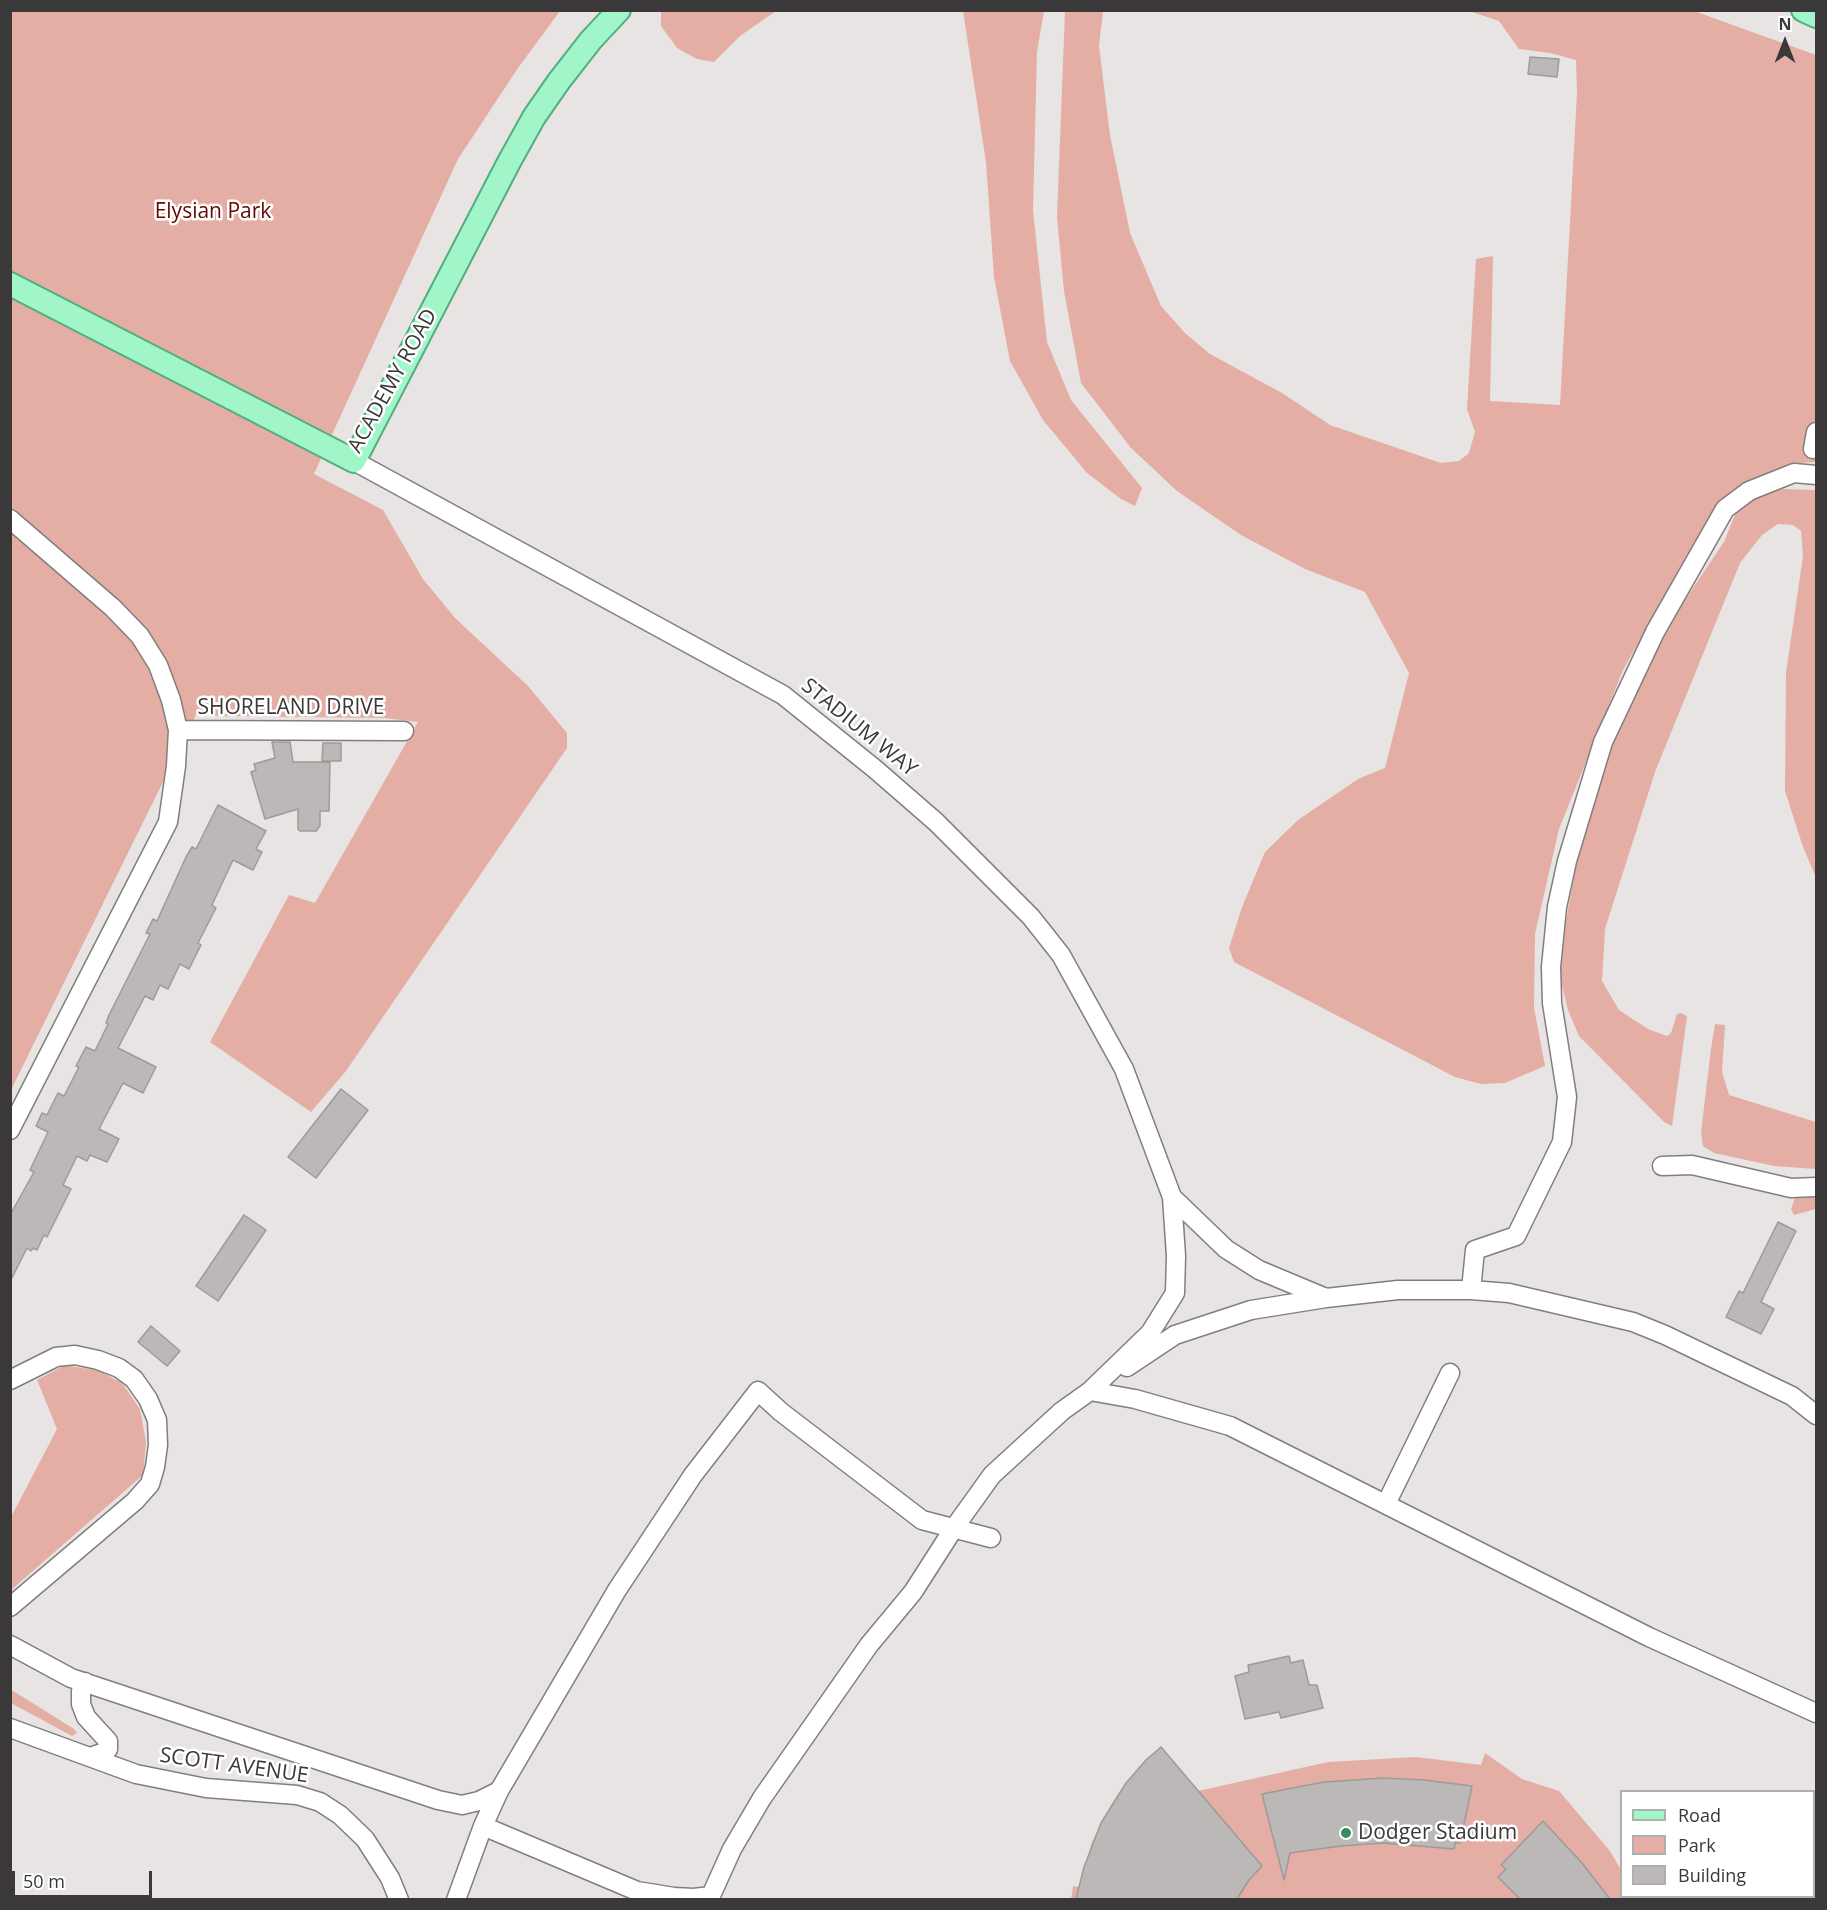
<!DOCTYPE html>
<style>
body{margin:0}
#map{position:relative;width:1827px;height:1910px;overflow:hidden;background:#e8e4e3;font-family:"Open Sans",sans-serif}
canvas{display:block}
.frame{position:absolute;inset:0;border:12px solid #3a3838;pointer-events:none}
.legend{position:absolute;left:1620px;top:1790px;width:195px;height:108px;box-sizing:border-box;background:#fff;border:2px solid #b0afaf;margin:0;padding:8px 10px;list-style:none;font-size:18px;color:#3a3838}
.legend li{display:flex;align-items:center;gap:12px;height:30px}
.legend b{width:30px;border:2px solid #b0afaf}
.north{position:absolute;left:1755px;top:12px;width:60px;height:60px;-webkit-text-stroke:4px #fff;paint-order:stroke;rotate:0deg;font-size:16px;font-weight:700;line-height:24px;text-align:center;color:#3a3838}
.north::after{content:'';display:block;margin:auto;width:21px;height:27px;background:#3a3838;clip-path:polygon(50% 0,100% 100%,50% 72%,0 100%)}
.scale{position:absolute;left:12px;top:1871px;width:140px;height:27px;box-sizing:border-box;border:3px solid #3a3838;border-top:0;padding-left:8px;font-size:18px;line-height:21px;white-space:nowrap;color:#3a3838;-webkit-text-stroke:4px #fff;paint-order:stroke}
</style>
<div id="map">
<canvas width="1827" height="1910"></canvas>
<div class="frame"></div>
<ul class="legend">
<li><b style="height:8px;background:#a0f5c9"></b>Road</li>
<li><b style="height:16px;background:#e4aea4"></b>Park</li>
<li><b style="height:16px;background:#bcb8b7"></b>Building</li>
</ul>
<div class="north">N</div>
<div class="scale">50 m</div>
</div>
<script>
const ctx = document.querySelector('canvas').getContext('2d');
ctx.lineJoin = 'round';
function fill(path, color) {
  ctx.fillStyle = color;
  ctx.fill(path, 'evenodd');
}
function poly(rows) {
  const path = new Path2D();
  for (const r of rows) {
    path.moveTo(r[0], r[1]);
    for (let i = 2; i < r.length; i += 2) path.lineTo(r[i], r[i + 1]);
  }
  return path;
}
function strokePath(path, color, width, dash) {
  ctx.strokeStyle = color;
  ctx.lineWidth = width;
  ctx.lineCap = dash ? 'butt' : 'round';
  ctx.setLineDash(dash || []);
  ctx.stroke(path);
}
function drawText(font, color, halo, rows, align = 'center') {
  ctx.font = font + ' "Open Sans",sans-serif';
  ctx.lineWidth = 5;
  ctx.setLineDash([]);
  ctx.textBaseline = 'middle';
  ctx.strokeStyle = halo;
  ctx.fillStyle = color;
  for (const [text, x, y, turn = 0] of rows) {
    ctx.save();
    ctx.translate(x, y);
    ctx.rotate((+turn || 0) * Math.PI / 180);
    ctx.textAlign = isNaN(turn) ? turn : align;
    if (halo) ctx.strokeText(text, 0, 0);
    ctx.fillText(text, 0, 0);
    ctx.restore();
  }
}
fill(poly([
 [11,11,560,11,518,68,458,159,314,474,383,510,423,579,455,618,528,686,567,733,567,748,346,1071,311,1112,210,1042,289,895,315,903,418,722,385,718,213,716,199,709,11,1090],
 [661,11,661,10,776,11,740,36,714,62,697,59,677,48,661,26],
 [963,11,1044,11,1037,52,1033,210,1047,342,1071,400,1142,488,1135,506,1121,499,1087,473,1043,420,1010,361,994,277,986,162],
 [1065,11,1103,11,1099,46,1110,135,1130,233,1161,306,1185,333,1210,354,1282,393,1330,425,1441,463,1459,461,1469,453,1475,432,1467,409,1476,259,1493,256,1490,401,1560,405,1577,93,1576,60,1550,53,1519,49,1499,21,1469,11,1694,11,1816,55,1816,462,1800,463,1740,486,1699,536,1623,670,1559,829,1535,934,1534,1008,1545,1066,1505,1083,1481,1084,1455,1077,1234,962,1229,948,1242,907,1265,852,1298,820,1358,779,1385,768,1409,673,1365,592,1305,569,1241,535,1177,491,1131,448,1081,383,1064,291,1057,217],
 [1781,489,1816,490,1816,878,1802,844,1785,791,1786,673,1803,556,1801,531,1793,525,1778,524,1762,535,1740,563,1655,772,1605,929,1602,981,1619,1010,1648,1029,1667,1036,1671,1033,1677,1014,1682,1013,1687,1017,1672,1126,1664,1122,1579,1036,1568,1010,1559,973,1566,921,1579,847,1608,753,1666,628,1724,542,1741,500],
 [1715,1024,1725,1025,1722,1072,1729,1095,1816,1122,1816,1169,1774,1166,1714,1153,1703,1146,1701,1132,1711,1049],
 [1816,1194,1816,1209,1794,1215,1791,1209,1795,1198],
 [65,1365,100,1371,122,1383,140,1409,146,1442,143,1475,11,1590,11,1517,57,1429,37,1380],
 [10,1689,74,1729,77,1733,72,1736,11,1703],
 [1161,1747,1198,1791,1328,1762,1416,1757,1481,1765,1485,1753,1522,1779,1559,1791,1610,1851,1621,1870,1622,1896,1638,1897,1640,1899,1071,1900,1073,1886,1079,1887,1092,1842,1111,1805,1126,1783,1146,1760]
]), '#e4aea4');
const building = poly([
 [1530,57,1559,59,1557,77,1528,74,1530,57],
 [272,742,290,742,293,762,330,762,329,811,320,811,320,826,316,831,300,831,298,829,298,809,265,819,251,772,256,770,254,764,275,758,272,742],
 [323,743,341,743,341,761,322,761,323,743],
 [218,805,266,831,256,849,262,852,253,870,233,860,212,905,216,908,198,943,201,945,189,969,180,964,168,989,160,985,153,1000,145,996,118,1048,156,1067,143,1093,123,1083,99,1129,119,1139,107,1162,90,1155,87,1161,77,1156,63,1185,71,1189,47,1237,44,1235,37,1250,33,1248,31,1251,27,1248,10,1282,10,1215,34,1172,30,1170,48,1132,36,1126,42,1113,47,1115,58,1093,64,1096,79,1067,76,1066,86,1047,95,1051,108,1024,106,1023,109,1015,150,934,146,933,153,919,157,921,186,857,192,847,196,849,218,805],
 [341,1089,368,1110,316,1178,288,1157,341,1089],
 [244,1215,266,1230,218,1301,196,1286,244,1215],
 [1778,1222,1796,1231,1761,1302,1774,1309,1761,1334,1726,1317,1739,1291,1743,1293,1778,1222],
 [151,1326,180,1351,167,1366,138,1342,151,1326],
 [1289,1656,1291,1663,1303,1660,1309,1685,1317,1685,1323,1708,1281,1718,1279,1712,1245,1719,1235,1676,1249,1672,1248,1665,1289,1656],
 [1161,1747,1262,1866,1249,1880,1237,1899,1076,1899,1084,1867,1101,1823,1126,1783,1146,1760,1161,1747],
 [1384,1778,1424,1780,1472,1786,1460,1843,1455,1843,1454,1849,1383,1843,1341,1846,1290,1853,1284,1880,1262,1794,1324,1782,1384,1778],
 [1543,1821,1582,1863,1610,1899,1520,1899,1498,1877,1506,1869,1501,1865,1543,1821]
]);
fill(building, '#bcb8b7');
strokePath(building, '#9e9a99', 1.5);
const minor = poly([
 [1813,449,1816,432],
 [354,461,783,695,875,769,936,822,1031,917,1061,955,1124,1069,1172,1197,1176,1256,1175,1293,1150,1333,1090,1391],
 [10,519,113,608,140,636,158,665,171,700,178,730,176,766,168,822,10,1130],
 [178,730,404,731],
 [1662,1166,1692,1165,1791,1188,1816,1187],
 [1172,1197,1226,1249,1259,1270,1326,1298],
 [1471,1290,1475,1250,1516,1236,1562,1142,1567,1097,1552,1003,1551,967,1557,907,1567,861,1603,742,1655,632,1725,509,1749,491,1794,473,1816,475],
 [1127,1367,1175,1335,1251,1310,1326,1298,1398,1290,1471,1290,1509,1293,1633,1322,1665,1335,1792,1396,1816,1415],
 [10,1380,56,1357,75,1355,98,1360,119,1368,134,1379,148,1399,157,1420,158,1445,155,1467,150,1484,135,1501,10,1607],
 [1386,1504,1450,1373],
 [10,1645,71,1678,438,1800,462,1805,479,1801,499,1791,617,1590,693,1475,758,1391,781,1412,922,1520,991,1538],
 [85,1682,81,1691,81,1704,86,1717,108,1741,108,1749,102,1753,90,1757],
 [10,1728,136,1774,206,1788,297,1795,320,1802,340,1815,365,1839,390,1878,399,1900],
 [483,1826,637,1891,674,1897,694,1898,711,1896],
 [456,1900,483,1826,499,1791],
 [709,1900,732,1849,762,1798,869,1645,913,1592,954,1528,992,1475,1062,1411,1090,1391,1135,1399,1230,1426,1649,1637,1816,1713]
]);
const major = poly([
 [1803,10,1816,16],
 [10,284,354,461,509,162,534,117,559,81,591,40,619,10]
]);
strokePath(minor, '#837e7e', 21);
strokePath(major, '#53ae7f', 26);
strokePath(minor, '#fff', 18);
strokePath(major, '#a0f5c9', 22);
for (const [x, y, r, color] of [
 [1346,1833,6,"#378d60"]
]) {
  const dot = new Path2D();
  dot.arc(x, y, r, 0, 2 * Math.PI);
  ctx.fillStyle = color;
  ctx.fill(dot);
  strokePath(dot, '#fff', 2);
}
drawText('21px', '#620902', '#fff', [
 ["Elysian Park",213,212]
]);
drawText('21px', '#3a3838', '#fff', [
 ["ACADEMY ROAD",393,381,-61],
 ["SHORELAND DRIVE",291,708],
 ["STADIUM WAY",859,728,39],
 ["SCOTT AVENUE",234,1766,8]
]);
drawText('21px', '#3a3838', '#fff', [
 ["Dodger Stadium",1358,1833]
], 'left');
</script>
